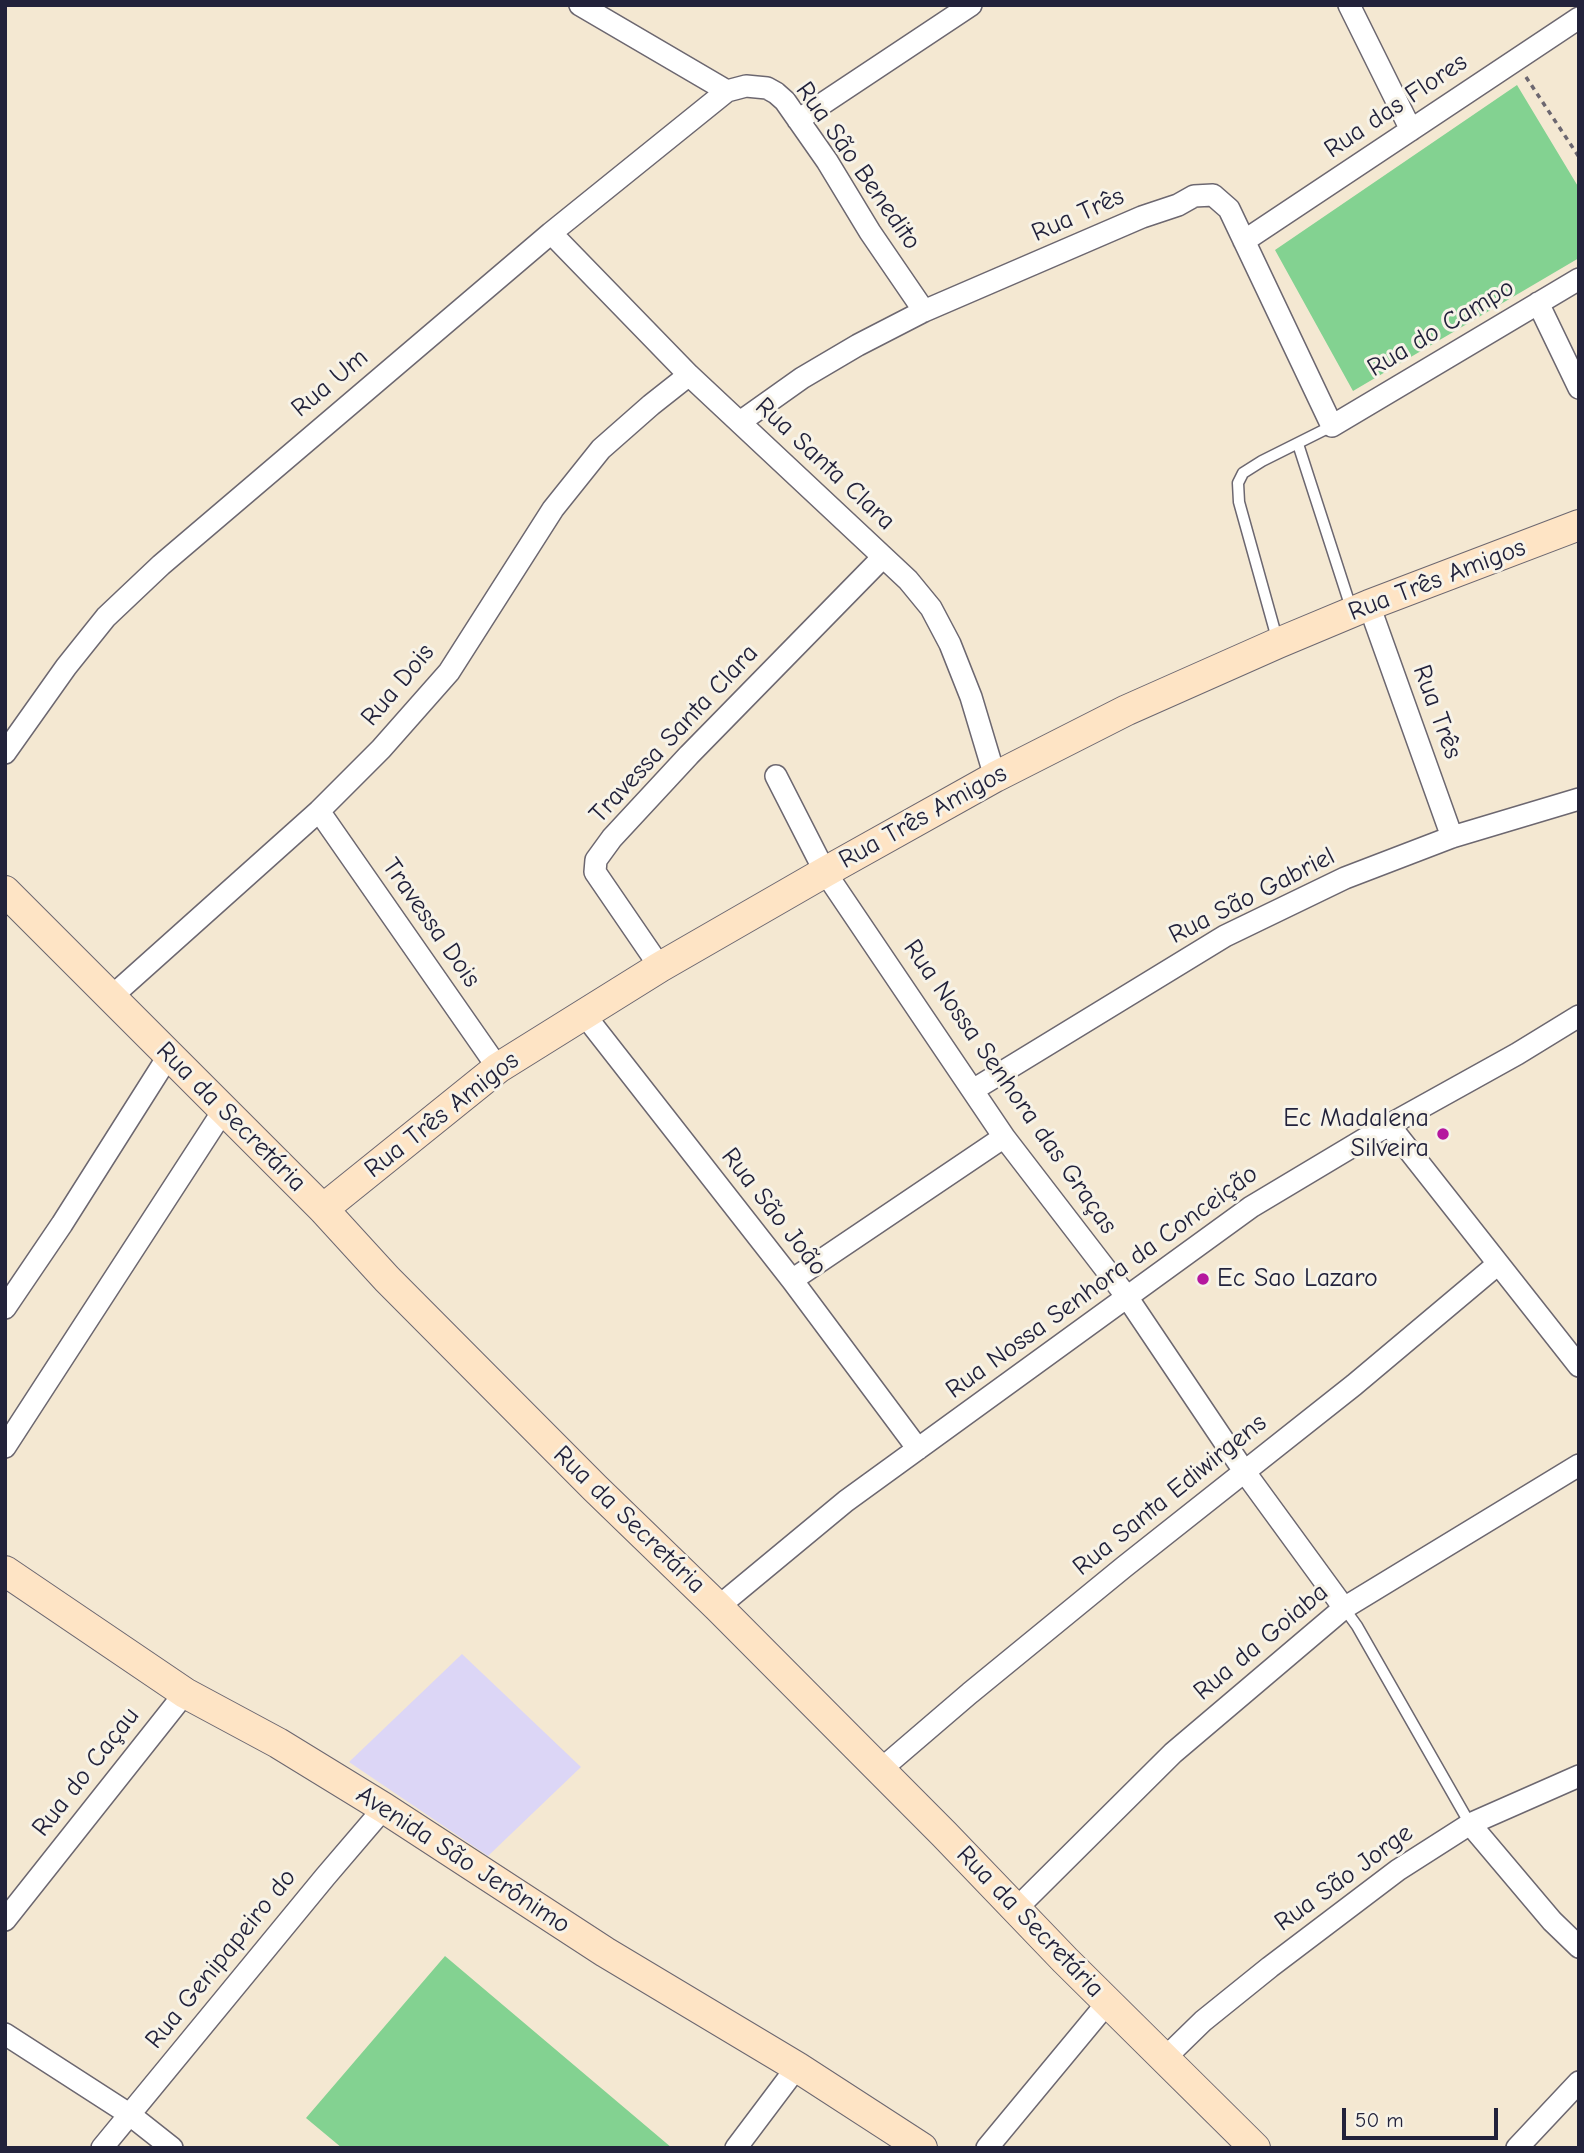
<!DOCTYPE html>
<meta charset="utf-8">
<style>
body{margin:0}
#map{position:relative;width:1584px;height:2153px;overflow:hidden;background:#f4e8d2;font-family:"Comic Neue",sans-serif}
canvas{display:block}
.frame{position:absolute;inset:0;border:7px solid #22223b;pointer-events:none}
.scale{position:absolute;left:1342px;top:2108px;width:156px;height:32px;box-sizing:border-box;border:4px solid #22223b;border-top:0;padding-left:9px;font-size:21px;line-height:24px;white-space:nowrap;color:#22223b;-webkit-text-stroke:5px #f7f3e8;paint-order:stroke}
</style>
<div id="map">
<canvas width="1584" height="2153"></canvas>
<div class="frame"></div>
<div class="scale">50 m</div>
</div>
<script>
const ctx = document.querySelector('canvas').getContext('2d');
ctx.lineJoin = 'round';
function fill(path, color) {
  ctx.fillStyle = color;
  ctx.fill(path, 'evenodd');
}
function poly(rows) {
  const path = new Path2D();
  for (const r of rows) {
    path.moveTo(r[0], r[1]);
    for (let i = 2; i < r.length; i += 2) path.lineTo(r[i], r[i + 1]);
  }
  return path;
}
function strokePath(path, color, width, dash) {
  ctx.strokeStyle = color;
  ctx.lineWidth = width;
  ctx.lineCap = dash ? 'butt' : 'round';
  ctx.setLineDash(dash || []);
  ctx.stroke(path);
}
function drawText(font, color, halo, rows, align = 'center') {
  ctx.font = font + ' "Comic Neue",sans-serif';
  ctx.lineWidth = 6;
  ctx.setLineDash([]);
  ctx.textBaseline = 'middle';
  ctx.strokeStyle = halo;
  ctx.fillStyle = color;
  for (const [text, x, y, turn = 0] of rows) {
    ctx.save();
    ctx.translate(x, y);
    ctx.rotate((+turn || 0) * Math.PI / 180);
    ctx.textAlign = isNaN(turn) ? turn : align;
    if (halo) ctx.strokeText(text, 0, 0);
    ctx.fillText(text, 0, 0);
    ctx.restore();
  }
}
fill(poly([
 [462,1654,581,1767,488,1856,349,1762]
]), '#dcd6f6');
fill(poly([
 [1517,85,1579,188,1579,258,1353,391,1275,250],
 [445,1956,672,2148,342,2148,306,2118]
]), '#83d291');
const lane = poly([
 [1298,444,1352,611],
 [1278,642,1239,502,1238,483,1243,473,1262,461,1332,426],
 [1344,1608,1357,1626,1470,1824]
]);
const street = poly([
 [580,5,727,91],
 [1349,5,1411,130],
 [798,120,971,5],
 [551,233,689,375,908,580,931,608,950,644,971,697,995,777],
 [1244,241,1579,18],
 [1538,303,1579,388],
 [740,422,802,378,858,345,924,311,1142,217,1178,205,1194,196,1213,195,1229,209,1332,426,1579,279],
 [1369,605,1452,837],
 [5,753,66,667,106,617,161,565,551,233,727,91,746,86,767,88,776,93,785,101,827,161,870,232,924,311],
 [776,776,825,872,1004,1137,1127,1297,1244,1471,1344,1608],
 [319,811,498,1068],
 [660,967,595,872,596,860,612,838,689,755,883,557],
 [110,998,319,811,381,749,449,672,553,509,601,449,651,405,689,375],
 [583,1013,792,1280,918,1449],
 [973,1090,1225,936,1345,878,1452,837,1579,799],
 [1389,1125,1579,1366],
 [792,1280,1004,1137],
 [5,1308,62,1224,169,1055],
 [5,1447,223,1111],
 [718,1607,846,1501,1251,1207,1373,1134,1517,1054,1579,1016],
 [879,1771,970,1693,1124,1567,1354,1385,1498,1264],
 [1470,1824,1552,1921,1579,1947],
 [1016,1909,1173,1753,1344,1608,1579,1465],
 [5,1920,185,1693],
 [5,2034,129,2114,172,2148],
 [1164,2059,1203,2021,1270,1967,1398,1870,1470,1824,1579,1776],
 [102,2148,325,1877,384,1808],
 [736,2148,797,2067],
 [987,2148,1108,2002],
 [1517,2148,1579,2082]
]);
const secondary = poly([
 [5,891,323,1209,387,1279,595,1488,718,1607,944,1834,1065,1960,1255,2148],
 [323,1209,498,1068,660,967,825,872,995,777,1127,710,1278,643,1369,605,1579,525],
 [5,1571,185,1693,278,1743,384,1808,605,1952,797,2067,922,2148]
]);
strokePath(lane, '#6c6770', 13);
strokePath(street, '#6c6770', 24);
strokePath(secondary, '#6c6770', 32);
strokePath(poly([
 [1526,77,1579,157]
]), '#6c6770', 3.5, [5, 5]);
strokePath(lane, '#fff', 10);
strokePath(street, '#fff', 21);
strokePath(secondary, '#fee4c5', 30);
for (const [x, y, r, color] of [
 [1443,1134,7,"#b5179e"],
 [1203,1279,7,"#b5179e"]
]) {
  const dot = new Path2D();
  dot.arc(x, y, r, 0, 2 * Math.PI);
  ctx.fillStyle = color;
  ctx.fill(dot);
  strokePath(dot, '#f7f3e8', 2.5);
}
drawText('26px', '#22223b', '#f7f3e8', [
 ["Rua das Flores",1396,106,-34],
 ["Rua São Benedito",858,166,55],
 ["Rua Três",1078,215,-24],
 ["Rua do Campo",1441,328,-31],
 ["Rua Um",330,383,-40],
 ["Rua Santa Clara",825,464,43],
 ["Rua Três Amigos",1437,580,-21],
 ["Rua Dois",398,685,-50],
 ["Rua Três",1437,712,70],
 ["Travessa Santa Clara",674,734,-47],
 ["Rua Três Amigos",923,817,-29],
 ["Rua São Gabriel",1252,896,-27],
 ["Travessa Dois",431,923,55],
 ["Rua Nossa Senhora das Graças",1010,1087,55],
 ["Rua Três Amigos",442,1115,-38],
 ["Rua da Secretária",231,1117,45],
 ["Rua São João",774,1212,52],
 ["Rua Nossa Senhora da Conceição",1102,1282,-36],
 ["Rua Santa Ediwirgens",1170,1495,-39],
 ["Rua da Secretária",629,1520,44],
 ["Rua da Goiaba",1261,1642,-40],
 ["Rua do Caçau",86,1772,-52],
 ["Avenida São Jerônimo",463,1860,33],
 ["Rua São Jorge",1344,1878,-36],
 ["Rua da Secretária",1030,1922,46],
 ["Rua Genipapeiro do",221,1959,-51]
]);
drawText('26px', '#22223b', '#f7f3e8', [
 ["Ec Madalena",1429,1119],
 ["Silveira",1429,1149],
 ["Ec Sao Lazaro",1217,1279,"left"]
], 'right');
</script>
